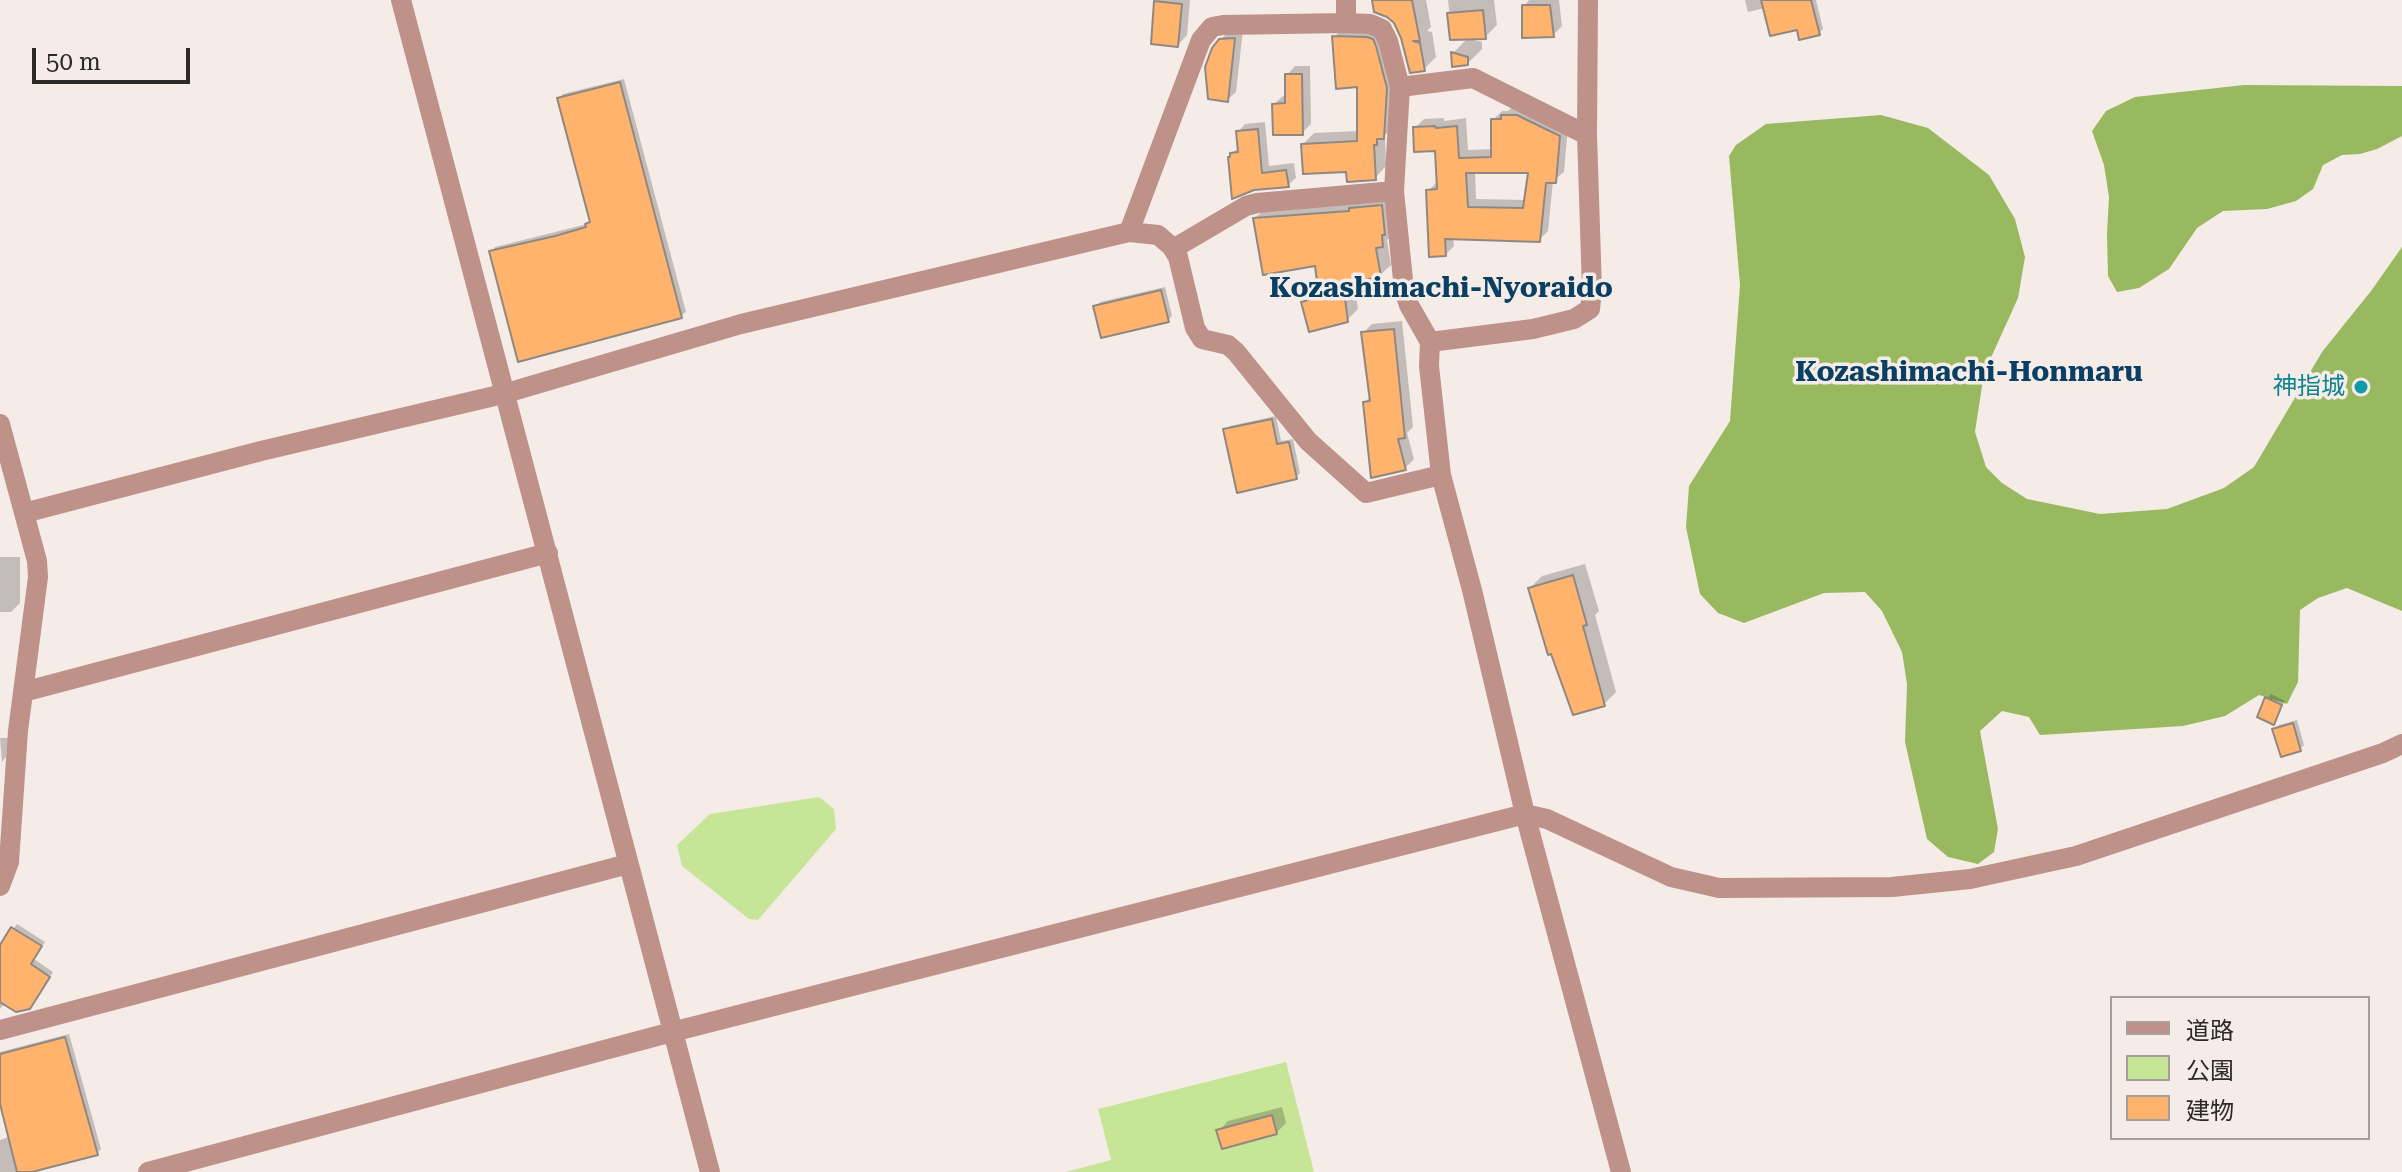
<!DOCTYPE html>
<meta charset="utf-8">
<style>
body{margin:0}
#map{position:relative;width:2402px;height:1172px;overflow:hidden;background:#f5ece7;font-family:"Roboto Serif","Noto Sans JP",serif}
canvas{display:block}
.legend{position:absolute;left:2110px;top:996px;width:260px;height:144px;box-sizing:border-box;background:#f5ece7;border:2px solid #a59e9a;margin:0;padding:10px 14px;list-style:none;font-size:24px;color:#2d2927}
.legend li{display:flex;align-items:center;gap:16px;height:40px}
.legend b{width:40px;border:2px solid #a59e9a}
.scale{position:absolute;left:32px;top:48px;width:158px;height:36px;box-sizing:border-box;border:4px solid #2d2927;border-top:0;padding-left:10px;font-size:24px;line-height:28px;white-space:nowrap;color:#2d2927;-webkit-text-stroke:6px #f5ece7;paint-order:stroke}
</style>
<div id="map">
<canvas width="2402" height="1172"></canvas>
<ul class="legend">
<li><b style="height:10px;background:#be9189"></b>道路</li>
<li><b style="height:22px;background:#c7e597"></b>公園</li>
<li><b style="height:22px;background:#ffb36d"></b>建物</li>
</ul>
<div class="scale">50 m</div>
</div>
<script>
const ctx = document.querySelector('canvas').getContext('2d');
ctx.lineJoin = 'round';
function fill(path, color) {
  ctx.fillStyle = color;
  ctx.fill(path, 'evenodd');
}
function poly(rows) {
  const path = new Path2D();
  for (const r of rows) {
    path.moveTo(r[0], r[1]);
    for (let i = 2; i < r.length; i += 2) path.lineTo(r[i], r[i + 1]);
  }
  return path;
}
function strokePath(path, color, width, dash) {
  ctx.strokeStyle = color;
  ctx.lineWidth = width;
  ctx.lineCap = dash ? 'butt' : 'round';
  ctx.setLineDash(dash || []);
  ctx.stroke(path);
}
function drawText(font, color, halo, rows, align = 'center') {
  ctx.font = font + ' "Roboto Serif","Noto Sans JP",serif';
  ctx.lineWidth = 7;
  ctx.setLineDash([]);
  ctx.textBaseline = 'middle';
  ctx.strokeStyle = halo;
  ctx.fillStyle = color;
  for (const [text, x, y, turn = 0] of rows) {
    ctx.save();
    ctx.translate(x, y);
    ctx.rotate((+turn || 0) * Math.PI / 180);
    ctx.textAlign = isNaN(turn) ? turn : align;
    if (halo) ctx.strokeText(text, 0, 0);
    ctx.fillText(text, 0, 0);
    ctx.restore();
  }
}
fill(poly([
 [819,797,834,809,836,829,758,920,749,919,682,866,677,845,710,814],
 [1286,1062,1314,1172,1066,1172,1111,1160,1098,1109]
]), '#c7e597');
fill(poly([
 [2244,85,2402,86,2402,136,2377,149,2360,154,2342,155,2323,165,2313,189,2296,201,2267,209,2223,211,2197,228,2169,269,2139,288,2117,292,2108,276,2107,234,2109,197,2104,165,2092,131,2106,111,2135,97],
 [1881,115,1928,128,1989,175,2015,219,2025,257,2018,298,1984,373,1975,432,1986,467,2002,483,2027,499,2100,514,2167,509,2224,488,2254,467,2322,352,2371,291,2402,247,2402,611,2347,588,2318,598,2300,610,2298,682,2287,704,2259,695,2225,716,2183,726,2040,735,2029,717,2002,711,1980,731,1998,829,1994,852,1978,864,1948,857,1927,839,1905,742,1907,684,1902,652,1882,611,1865,592,1824,593,1744,623,1718,613,1700,594,1686,527,1689,486,1730,421,1740,285,1729,156,1736,145,1766,124]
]), '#98b95f');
fill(poly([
 [1158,0,1190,0,1187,35,1178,45,1156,2],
 [1374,0,1426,0,1431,27,1427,31,1432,32,1436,57,1424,69,1395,22],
 [1448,0,1494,0,1497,25,1485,37,1469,39,1482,42,1482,49,1467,64,1453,53,1468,38,1452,38],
 [1529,0,1559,0,1562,26,1553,35,1524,6],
 [1745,0,1816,0,1823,29,1819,33,1798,28,1765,8,1748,12],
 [1346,26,1379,26,1397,76,1395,125,1385,135,1386,166,1375,178,1348,169,1303,144,1314,133,1359,131,1359,85,1334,37],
 [1243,30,1236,92,1227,100,1220,40,1229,31],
 [1295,66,1310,66,1311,124,1302,133,1274,104,1283,96,1287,96,1287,75],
 [624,79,686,312,681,316,491,252,495,247,587,224,591,220,559,99,563,94],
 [1512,107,1568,127,1564,172,1553,181,1548,231,1539,240,1453,237,1454,246,1445,255,1428,191,1437,182,1437,149,1415,128,1424,119,1444,118,1444,121,1466,118,1468,150,1493,149,1493,120,1502,111,1508,111],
 [1475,171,1530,171,1526,200,1476,199],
 [1265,122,1269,166,1294,163,1296,178,1288,185,1253,188,1232,154,1239,147,1238,132,1245,124],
 [1393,195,1393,234,1387,240,1391,265,1380,275,1354,279,1358,309,1347,320,1303,303,1314,292,1320,290,1317,264,1255,218,1266,208],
 [1165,287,1172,316,1168,320,1096,307,1100,302],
 [1402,321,1413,427,1407,433,1414,459,1405,468,1365,402,1371,396,1363,333,1372,324],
 [1276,416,1281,441,1293,439,1300,473,1296,477,1226,430,1230,426],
 [0,557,20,557,20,603,11,612,0,612],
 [1585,564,1599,611,1595,615,1616,692,1604,704,1530,588,1542,576],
 [2271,694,2285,701,2273,722,2267,699],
 [2297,720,2304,745,2300,749,2275,729,2279,725],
 [0,738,8,738,6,757,2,762],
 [17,924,45,942,34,959,53,972,34,1002,5,1003,0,1009,0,949],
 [69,1034,101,1149,97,1153,24,1172,0,1172,0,1140,9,1137,0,1104,0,1052],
 [1282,1107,1286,1123,1276,1133,1219,1131,1228,1121]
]), '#0003');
const building = poly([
 [1372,0,1412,0,1420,41,1413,41,1420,43,1425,71,1410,73,1401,38,1394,23,1387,17,1374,12,1372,0],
 [1761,0,1811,0,1820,35,1799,40,1797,30,1770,36,1761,0],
 [1154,1,1182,4,1178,47,1151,44,1154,1],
 [1522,5,1550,5,1554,37,1522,38,1522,5],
 [1483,10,1486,39,1450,40,1447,13,1483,10],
 [1332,36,1367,37,1373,39,1376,46,1387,88,1384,139,1377,139,1377,145,1374,145,1376,180,1347,182,1346,172,1303,174,1301,144,1357,141,1357,87,1336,89,1332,36],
 [1235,38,1228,102,1208,99,1205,67,1212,48,1219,39,1235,38],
 [1451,52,1468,57,1468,65,1452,67,1451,52],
 [1285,74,1302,74,1303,135,1273,135,1272,104,1285,103,1285,74],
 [620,82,682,318,518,362,489,251,555,236,586,227,585,224,590,222,557,98,620,82],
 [1501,115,1517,115,1560,136,1556,183,1546,183,1540,242,1445,239,1446,256,1429,257,1426,190,1437,189,1435,151,1414,152,1413,127,1435,126,1436,128,1457,126,1459,158,1491,157,1491,119,1501,119,1501,115],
 [1466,173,1528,173,1523,208,1468,207,1466,173],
 [1258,129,1262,173,1286,170,1289,187,1254,190,1232,199,1228,157,1230,157,1230,153,1238,152,1236,131,1258,129],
 [1382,205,1385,235,1382,235,1383,247,1376,248,1381,277,1343,283,1348,322,1309,332,1301,302,1319,297,1315,266,1263,275,1253,218,1349,211,1349,208,1382,205],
 [1161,290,1169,322,1101,338,1093,306,1161,290],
 [1394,329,1405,438,1398,439,1406,470,1371,478,1363,402,1370,401,1361,332,1394,329],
 [1272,419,1277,444,1289,442,1297,479,1237,493,1223,429,1272,419],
 [1573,575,1587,625,1583,626,1605,706,1573,715,1551,654,1548,655,1528,588,1573,575],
 [2265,697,2282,705,2274,725,2257,717,2265,697],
 [2293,723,2301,751,2281,757,2272,729,2293,723],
 [11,927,42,946,31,964,50,977,30,1009,16,1012,0,1002,0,945,11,927],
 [65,1037,98,1155,32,1172,17,1172,0,1104,0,1054,65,1037],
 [1272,1115,1277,1134,1222,1149,1216,1130,1272,1115]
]);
fill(building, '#ffb36d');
strokePath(building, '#8f8882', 2);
strokePath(poly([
 [401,0,710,1172],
 [1346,0,1346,23,1370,24,1382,29,1388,41,1400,87,1394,191,1404,290,1409,305,1430,342],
 [1588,0,1587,135,1592,290,1590,309,1574,319,1533,329,1430,342,1429,366,1441,475,1472,590,1525,814,1621,1172],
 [1400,87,1473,78,1587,135],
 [1129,232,1201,40,1212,27,1223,25,1346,23],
 [1173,249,1246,206,1257,203,1394,191],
 [0,424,37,561,38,577,18,731,9,862,0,886],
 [24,513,261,451,503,394,741,324,1129,232,1158,235,1172,247,1178,257,1195,328,1202,339,1228,345,1236,352,1308,441,1366,493,1441,475],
 [23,692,548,553],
 [0,1030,628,864],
 [148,1172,672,1032,1525,814,1547,819,1671,877,1719,888,1892,887,1970,879,2076,856,2383,753,2402,744]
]), '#be9189', 20);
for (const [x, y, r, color] of [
 [2361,387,8,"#0f9aa8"]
]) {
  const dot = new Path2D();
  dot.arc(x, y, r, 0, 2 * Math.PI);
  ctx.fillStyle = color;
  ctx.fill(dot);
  strokePath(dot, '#f5ece7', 3);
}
drawText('24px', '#0d838f', '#f5ece7', [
 ["神指城",2345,387]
], 'right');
drawText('bold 28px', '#093f62', '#f5ece7', [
 ["Kozashimachi-Nyoraido",1441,289],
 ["Kozashimachi-Honmaru",1969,373]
]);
</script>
